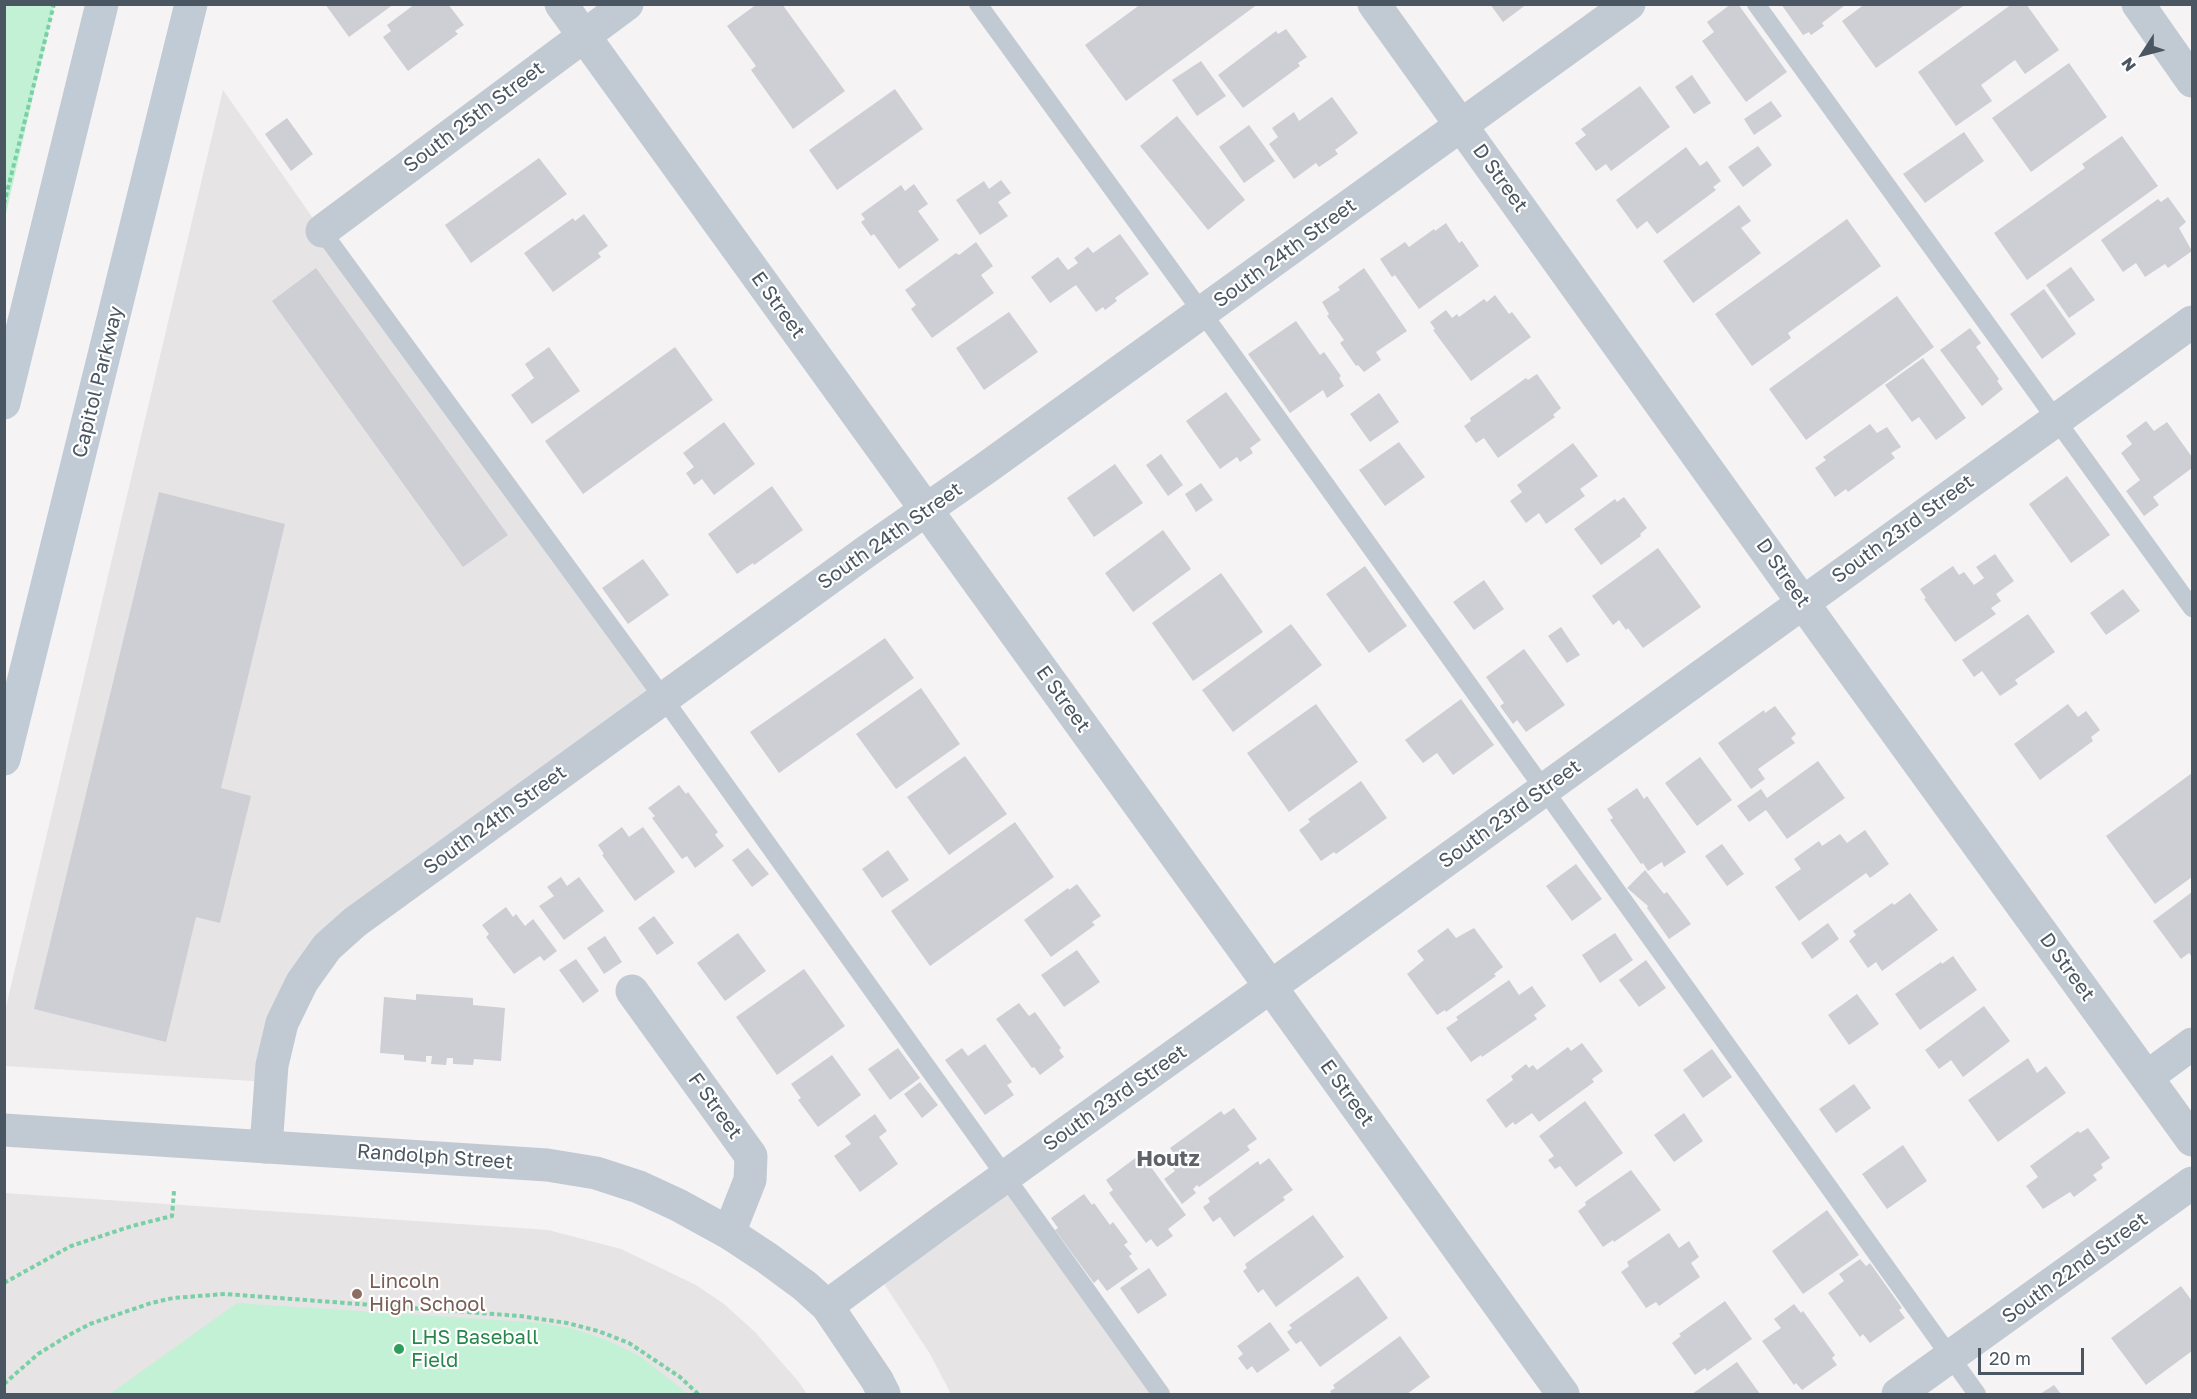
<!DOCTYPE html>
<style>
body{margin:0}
#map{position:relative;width:2197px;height:1399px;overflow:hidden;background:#f5f3f3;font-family:"Golos Text",sans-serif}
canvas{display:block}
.frame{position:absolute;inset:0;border:6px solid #4a5661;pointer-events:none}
.north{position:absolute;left:2113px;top:24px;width:60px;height:60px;-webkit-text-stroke:4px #fff;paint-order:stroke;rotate:234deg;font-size:16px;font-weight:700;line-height:24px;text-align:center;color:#4a5661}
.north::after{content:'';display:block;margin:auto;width:21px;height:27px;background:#4a5661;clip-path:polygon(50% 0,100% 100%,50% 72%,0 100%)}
.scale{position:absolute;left:1978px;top:1348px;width:106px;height:27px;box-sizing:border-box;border:3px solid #4a5661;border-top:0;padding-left:8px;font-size:18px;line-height:21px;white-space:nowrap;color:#4a5661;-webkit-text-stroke:4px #fff;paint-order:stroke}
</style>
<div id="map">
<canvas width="2197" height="1399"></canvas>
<div class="frame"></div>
<div class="north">N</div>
<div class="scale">20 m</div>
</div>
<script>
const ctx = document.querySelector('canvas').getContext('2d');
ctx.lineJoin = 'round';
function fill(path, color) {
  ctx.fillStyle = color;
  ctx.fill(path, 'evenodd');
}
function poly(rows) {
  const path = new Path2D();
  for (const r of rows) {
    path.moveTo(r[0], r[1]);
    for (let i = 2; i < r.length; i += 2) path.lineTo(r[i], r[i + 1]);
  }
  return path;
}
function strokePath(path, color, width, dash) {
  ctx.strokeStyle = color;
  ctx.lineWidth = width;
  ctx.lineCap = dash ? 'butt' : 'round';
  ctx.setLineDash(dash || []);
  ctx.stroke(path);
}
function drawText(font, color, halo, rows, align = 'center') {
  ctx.font = font + ' "Golos Text",sans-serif';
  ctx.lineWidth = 4.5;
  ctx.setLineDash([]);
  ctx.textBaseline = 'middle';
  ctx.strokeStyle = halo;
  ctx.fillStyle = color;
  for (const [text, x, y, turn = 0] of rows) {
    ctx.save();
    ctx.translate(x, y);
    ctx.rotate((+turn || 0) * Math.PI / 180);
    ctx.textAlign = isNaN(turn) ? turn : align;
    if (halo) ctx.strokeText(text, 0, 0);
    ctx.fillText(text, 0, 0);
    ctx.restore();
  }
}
fill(poly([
 [223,90,322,231,664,699,327,947,270,1082,5,1066,5,1011],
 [1006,1176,1161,1394,951,1394,930,1354,875,1270],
 [5,1193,548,1230,621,1249,696,1285,724,1304,755,1332,798,1381,807,1394,5,1394]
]), '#e6e4e5');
fill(poly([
 [5,4,54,5,5,218,4,5],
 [237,1303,543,1323,574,1329,609,1341,641,1357,688,1394,110,1394]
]), '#c3f1d5');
fill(poly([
 [325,4,394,4,349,37],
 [415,4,448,4,464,25,455,31,458,34,408,71,383,37,391,31,387,25],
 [757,4,782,4,845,91,793,129,751,70,756,66,727,26],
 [1141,4,1258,4,1126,101,1085,45],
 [1490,4,1527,4,1503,22],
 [1731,4,1738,4,1787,72,1746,102,1702,41,1714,32,1707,22],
 [1781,4,1843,4,1844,6,1822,23,1824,26,1811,35,1809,32,1803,35],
 [1865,4,1966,4,1876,68,1842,21],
 [2012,4,2026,4,2059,50,2025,74,2015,60,1981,85,1992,101,1956,126,1918,72],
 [1286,29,1307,57,1298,63,1300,66,1243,108,1218,75,1276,31,1278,34],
 [1201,61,1226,96,1197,116,1172,80],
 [2069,63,2107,117,2031,172,1992,118],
 [1692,75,1711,103,1694,114,1675,87],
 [1640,86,1670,127,1611,171,1606,164,1596,171,1575,143,1586,135,1581,129],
 [895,89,923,129,837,190,809,150],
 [1332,97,1358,133,1335,150,1338,154,1319,167,1316,163,1294,179,1269,144,1278,137,1272,128,1294,112,1299,121],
 [1771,101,1782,116,1754,135,1744,119],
 [1177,116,1245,200,1208,230,1140,146],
 [287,118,313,154,291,171,265,134],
 [1249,125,1275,161,1244,183,1219,147],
 [1964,132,1984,161,1925,203,1903,174],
 [2122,136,2158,186,2027,280,1994,233,2085,168,2082,164],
 [1758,146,1772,165,1743,187,1728,167],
 [1686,147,1700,166,1707,161,1721,181,1713,187,1716,190,1657,234,1647,221,1637,229,1616,200],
 [539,158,567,194,471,263,445,225],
 [1001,180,1011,193,998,202,1008,216,980,235,956,200,984,181,989,189],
 [914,184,928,204,918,211,939,240,899,269,874,234,871,236,861,222,865,219,861,214,901,185,905,191],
 [2168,197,2186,222,2179,228,2192,251,2168,268,2165,264,2145,277,2136,263,2123,272,2101,240,2158,199,2161,202],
 [1739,205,1751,221,1741,228,1761,253,1693,303,1663,261],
 [584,214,608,246,598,253,601,257,553,292,524,253,573,218,575,221],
 [1847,219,1881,266,1788,333,1791,338,1752,366,1715,314],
 [1446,223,1459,243,1462,241,1479,266,1419,309,1395,275,1392,277,1380,259,1405,242,1409,247,1434,229,1435,231],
 [1120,234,1149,274,1115,298,1117,301,1105,310,1103,307,1096,312,1076,285,1050,303,1031,277,1058,257,1068,270,1078,263,1074,258,1088,247,1093,253],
 [976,242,993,266,981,275,994,293,932,338,911,309,916,305,905,290,956,253,959,255],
 [2071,267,2095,300,2069,318,2046,285],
 [316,268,508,535,463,567,272,301],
 [1364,268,1407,331,1376,352,1381,360,1364,372,1358,365,1356,366,1340,343,1344,340,1327,316,1329,314,1322,302,1340,290,1338,287],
 [2044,289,2076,334,2042,359,2010,314],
 [1495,295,1509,314,1512,312,1531,337,1471,381,1433,330,1435,329,1430,322,1446,310,1452,318,1457,314,1459,317,1484,299,1487,302],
 [1897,296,1934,347,1806,440,1769,389],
 [1009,312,1038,352,984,390,956,348],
 [1296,321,1320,355,1324,352,1341,376,1339,378,1344,386,1327,398,1323,390,1290,413,1248,354],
 [1970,328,1981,343,1976,347,1999,379,1997,381,2003,389,1982,406,1940,350],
 [549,347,580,391,532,424,511,395,534,378,525,364],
 [675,347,713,400,583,494,545,441],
 [1923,358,1966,418,1936,440,1919,417,1912,422,1885,385],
 [1537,374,1561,408,1553,415,1555,417,1498,458,1484,438,1476,443,1464,426,1471,421,1470,418,1526,378,1528,380],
 [1226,392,1261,440,1250,448,1253,453,1240,462,1237,457,1220,469,1186,421],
 [1379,393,1399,422,1370,442,1350,414],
 [2146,421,2154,431,2167,422,2192,457,2192,468,2153,497,2159,505,2144,516,2126,491,2140,480,2121,453,2132,444,2126,436],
 [724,422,755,464,714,495,702,479,694,485,686,473,694,467,683,453],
 [1870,424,1877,433,1887,427,1901,447,1891,453,1895,458,1848,492,1846,489,1835,497,1815,468,1826,460,1823,457],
 [1399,442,1425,477,1385,506,1359,470],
 [1573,443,1598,476,1580,489,1585,496,1546,524,1539,513,1526,523,1510,501,1522,492,1517,485],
 [1161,454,1183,485,1168,496,1146,465],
 [1115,464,1143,503,1094,537,1067,498],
 [2067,476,2110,535,2071,563,2029,504],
 [1201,483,1213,500,1196,512,1185,494],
 [772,486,803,530,754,565,753,563,737,574,708,534],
 [159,492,285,524,221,788,251,796,220,923,196,917,166,1042,34,1009],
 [1624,497,1647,528,1640,534,1641,536,1601,565,1574,529,1615,499,1617,502],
 [1163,530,1191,569,1133,612,1105,573],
 [1658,548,1701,607,1643,648,1628,628,1626,630,1619,620,1613,625,1592,596],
 [1995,554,2014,581,1996,594,2001,601,1991,608,1996,614,1955,642,1924,599,1926,598,1920,589,1953,566,1959,575,1964,572,1974,585,1984,578,1976,567],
 [643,559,669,595,628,624,602,588],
 [1365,566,1407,626,1369,653,1326,594],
 [1221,573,1263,632,1193,681,1152,623],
 [1484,580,1504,609,1474,630,1453,602],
 [2123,589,2140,611,2106,635,2090,613],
 [2028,614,2055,652,2015,680,2018,684,2000,696,1982,671,1974,677,1962,660],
 [1291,624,1322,665,1233,732,1202,690],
 [1561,627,1580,655,1567,663,1548,636],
 [885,638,914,678,779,773,750,732],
 [1524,649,1565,705,1526,732,1517,720,1513,724,1500,706,1504,703,1486,677],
 [921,688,960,744,896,789,856,734],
 [1461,699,1494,745,1453,775,1437,753,1423,763,1405,740],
 [1316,704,1358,762,1289,812,1247,753],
 [2068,704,2078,717,2086,711,2100,730,2091,737,2093,741,2040,780,2014,744],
 [1775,706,1796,734,1791,738,1795,743,1758,769,1765,779,1751,789,1718,743,1764,710,1765,713],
 [965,756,1007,814,949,855,907,797],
 [1700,757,1732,800,1697,826,1665,783],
 [1818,761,1845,798,1787,839,1766,810,1749,822,1737,806,1761,789,1767,798],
 [2192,773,2192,877,2155,904,2106,836],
 [1361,781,1387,818,1336,854,1334,852,1321,861,1299,830,1310,822,1308,819],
 [679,785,686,794,688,792,718,832,715,835,724,846,695,868,687,856,682,859,652,818,655,816,648,808],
 [1637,788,1644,799,1647,796,1686,852,1664,867,1662,862,1648,871,1643,863,1641,864,1610,820,1613,818,1607,809],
 [1015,822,1054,877,930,966,891,911],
 [622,827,629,837,643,827,675,872,635,901,602,855,604,854,598,845],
 [1865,830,1889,864,1870,878,1866,873,1799,921,1775,887,1801,869,1794,859,1819,841,1822,846,1840,834,1847,843],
 [1722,844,1744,874,1727,886,1705,856],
 [748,848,769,874,752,887,732,860],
 [888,850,909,880,882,898,862,869],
 [1576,864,1602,899,1572,921,1546,886],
 [1645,870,1664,894,1667,892,1691,924,1669,939,1647,908,1648,906,1627,888],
 [561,877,567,886,579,877,604,911,564,940,539,906,554,896,547,887],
 [1077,884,1101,916,1092,922,1095,925,1051,957,1024,920,1068,888,1069,890],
 [2192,892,2192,957,2189,953,2181,959,2153,921],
 [1910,893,1938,930,1882,971,1876,962,1868,968,1849,941,1856,935,1853,931,1892,903,1894,905],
 [506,907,513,917,516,914,525,926,533,919,557,951,544,961,540,956,514,974,486,937,489,934,482,925],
 [654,916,674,943,657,955,638,928],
 [1828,923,1839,939,1812,959,1801,943],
 [1448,928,1456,938,1474,928,1503,967,1494,974,1496,976,1446,1012,1445,1010,1437,1015,1407,974,1424,960,1417,951],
 [738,933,766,971,725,1001,697,963],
 [1615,933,1633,960,1600,983,1582,955],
 [605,936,622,962,604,974,587,948],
 [1077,950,1100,982,1064,1007,1041,975],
 [1953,956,1977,990,1920,1030,1895,994,1941,962,1942,964],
 [576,959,599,991,583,1003,559,970],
 [1646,960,1666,988,1639,1007,1619,980],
 [804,969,845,1026,777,1075,736,1017],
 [1509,980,1519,995,1532,986,1546,1006,1534,1015,1537,1019,1482,1057,1481,1055,1471,1062,1446,1028,1458,1020,1456,1017],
 [416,994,473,998,473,1005,505,1008,501,1061,474,1059,473,1065,453,1064,453,1058,447,1058,446,1065,431,1064,432,1056,426,1056,426,1062,404,1060,404,1055,380,1053,384,997,416,1000],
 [1857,994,1879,1024,1849,1045,1828,1015],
 [1019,1003,1029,1016,1035,1012,1061,1048,1059,1050,1064,1057,1040,1075,1034,1067,1032,1068,996,1019],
 [1984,1006,2010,1041,1963,1077,1951,1060,1939,1069,1925,1050],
 [1582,1043,1603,1071,1592,1079,1594,1082,1539,1122,1532,1113,1515,1125,1513,1122,1506,1128,1486,1100,1513,1080,1511,1076,1526,1064,1529,1068,1533,1065,1537,1070,1568,1047,1571,1051],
 [985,1044,1012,1082,1007,1085,1014,1095,985,1115,945,1060,962,1048,968,1056],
 [898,1048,920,1078,890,1100,868,1069],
 [1712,1049,1732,1077,1703,1098,1683,1070],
 [832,1055,861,1095,818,1127,798,1100,801,1098,791,1084],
 [2028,1058,2037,1073,2046,1066,2066,1093,1998,1142,1968,1100],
 [920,1082,938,1105,922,1118,904,1094],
 [1854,1084,1871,1108,1836,1133,1819,1109],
 [1585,1101,1623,1153,1576,1187,1560,1166,1555,1169,1548,1160,1554,1156,1539,1136],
 [1234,1108,1257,1139,1247,1146,1250,1150,1199,1187,1197,1185,1193,1189,1196,1193,1182,1204,1164,1179,1175,1171,1167,1160,1175,1155,1170,1148,1221,1111,1224,1115],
 [1684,1113,1703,1141,1674,1162,1654,1135],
 [875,1114,887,1131,879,1137,898,1164,860,1192,834,1156,851,1144,845,1136],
 [2088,1128,2110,1158,2101,1164,2103,1168,2093,1175,2097,1180,2074,1197,2070,1192,2043,1209,2026,1186,2038,1177,2030,1166,2078,1131,2080,1133],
 [1903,1145,1927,1181,1887,1209,1862,1174],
 [1138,1156,1144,1165,1148,1163,1186,1215,1168,1229,1173,1236,1157,1247,1151,1239,1146,1243,1109,1193,1113,1190,1106,1180],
 [1269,1158,1293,1190,1283,1197,1285,1200,1234,1237,1220,1217,1213,1222,1203,1207,1210,1202,1208,1198,1258,1161,1260,1165],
 [1631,1170,1661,1210,1614,1242,1613,1240,1603,1247,1578,1211,1586,1205,1585,1202],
 [1084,1194,1092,1205,1094,1203,1110,1225,1113,1222,1128,1242,1124,1245,1132,1254,1129,1256,1138,1269,1107,1291,1098,1279,1094,1283,1055,1230,1058,1228,1051,1218],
 [1827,1210,1859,1255,1803,1294,1772,1251],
 [1313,1215,1344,1257,1276,1307,1263,1289,1258,1293,1243,1271,1247,1268,1245,1264],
 [1669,1233,1679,1248,1689,1241,1699,1257,1691,1263,1700,1277,1659,1306,1656,1302,1646,1308,1621,1272,1629,1266,1627,1262],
 [1860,1259,1866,1266,1870,1263,1902,1308,1899,1310,1905,1318,1870,1343,1863,1334,1860,1337,1828,1293,1844,1281,1839,1274],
 [1149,1268,1167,1295,1138,1314,1120,1288],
 [1358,1276,1388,1318,1320,1367,1301,1341,1296,1344,1287,1332,1292,1328,1289,1325],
 [2181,1286,2192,1301,2192,1351,2146,1385,2111,1338],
 [1725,1301,1752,1339,1707,1371,1705,1368,1695,1375,1672,1343,1681,1336,1679,1334],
 [1794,1304,1801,1313,1803,1311,1835,1355,1832,1358,1837,1365,1802,1390,1796,1383,1794,1385,1762,1341,1781,1328,1774,1319],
 [1270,1322,1290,1350,1257,1373,1252,1366,1247,1370,1238,1358,1243,1354,1237,1346],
 [1400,1336,1430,1377,1407,1394,1332,1394,1330,1391,1335,1388,1333,1385],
 [1737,1362,1760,1394,1692,1394],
 [2054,1385,2061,1394,2040,1394]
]), '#cdcfd5');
strokePath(poly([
 [4,204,54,4],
 [4,1283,71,1246,132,1226,172,1216,174,1191],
 [4,1384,38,1354,69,1335,90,1324,151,1303,173,1298,225,1294,520,1316,567,1323,598,1331,629,1343,680,1377,698,1394]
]), '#7ad0a6', 4, [4.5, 3]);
strokePath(poly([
 [978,4,1225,344,1977,1394],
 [1756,4,2192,608],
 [322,231,664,699,1161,1394]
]), '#c1cad2', 18);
strokePath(poly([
 [561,4,1247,954,1563,1394],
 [2138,4,2192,81],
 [322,231,627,4],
 [632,991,751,1156,750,1180,729,1233],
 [2147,1077,2192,1044],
 [266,1147,272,1065,282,1023,302,982,327,947,355,922,867,551,986,468,1629,4],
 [827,1306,943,1221,1326,947,2192,322],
 [1898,1394,2192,1183]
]), '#c1cad2', 33);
strokePath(poly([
 [1374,4,1826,635,2192,1140],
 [4,1130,547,1165,596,1173,639,1187,678,1205,729,1233,767,1258,805,1286,827,1306,877,1380,884,1394]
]), '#c1cad2', 33);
strokePath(poly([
 [4,403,102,4],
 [4,759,191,4]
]), '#c1cbd6', 33);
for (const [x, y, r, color] of [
 [357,1294,6,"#8d6e63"],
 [399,1349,6,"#2e9e5b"]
]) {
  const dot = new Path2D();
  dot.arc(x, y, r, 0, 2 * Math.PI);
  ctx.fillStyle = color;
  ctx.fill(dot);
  strokePath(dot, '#fff', 2);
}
drawText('20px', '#4a5661', '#fff', [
 ["South 25th Street",474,117,-37],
 ["D Street",1500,178,54],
 ["South 24th Street",1285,253,-36],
 ["E Street",778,305,54],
 ["Capitol Parkway",98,382,-76],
 ["South 23rd Street",1903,529,-36],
 ["South 24th Street",890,536,-35],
 ["D Street",1783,573,55],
 ["E Street",1063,699,54],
 ["South 23rd Street",1510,814,-36],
 ["South 24th Street",495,820,-36],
 ["D Street",2067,967,54],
 ["E Street",1347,1093,54],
 ["South 23rd Street",1115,1098,-35],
 ["F Street",715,1106,54],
 ["Randolph Street",435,1157,4],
 ["South 22nd Street",2075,1268,-36]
]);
drawText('20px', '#785e54', '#fff', [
 ["Lincoln",369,1282],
 ["High School",369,1305]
], 'left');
drawText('20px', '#27864d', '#fff', [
 ["LHS Baseball",411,1338],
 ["Field",411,1361]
], 'left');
drawText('bold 22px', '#5f6368', '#fff', [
 ["Houtz",1168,1159]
]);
</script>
